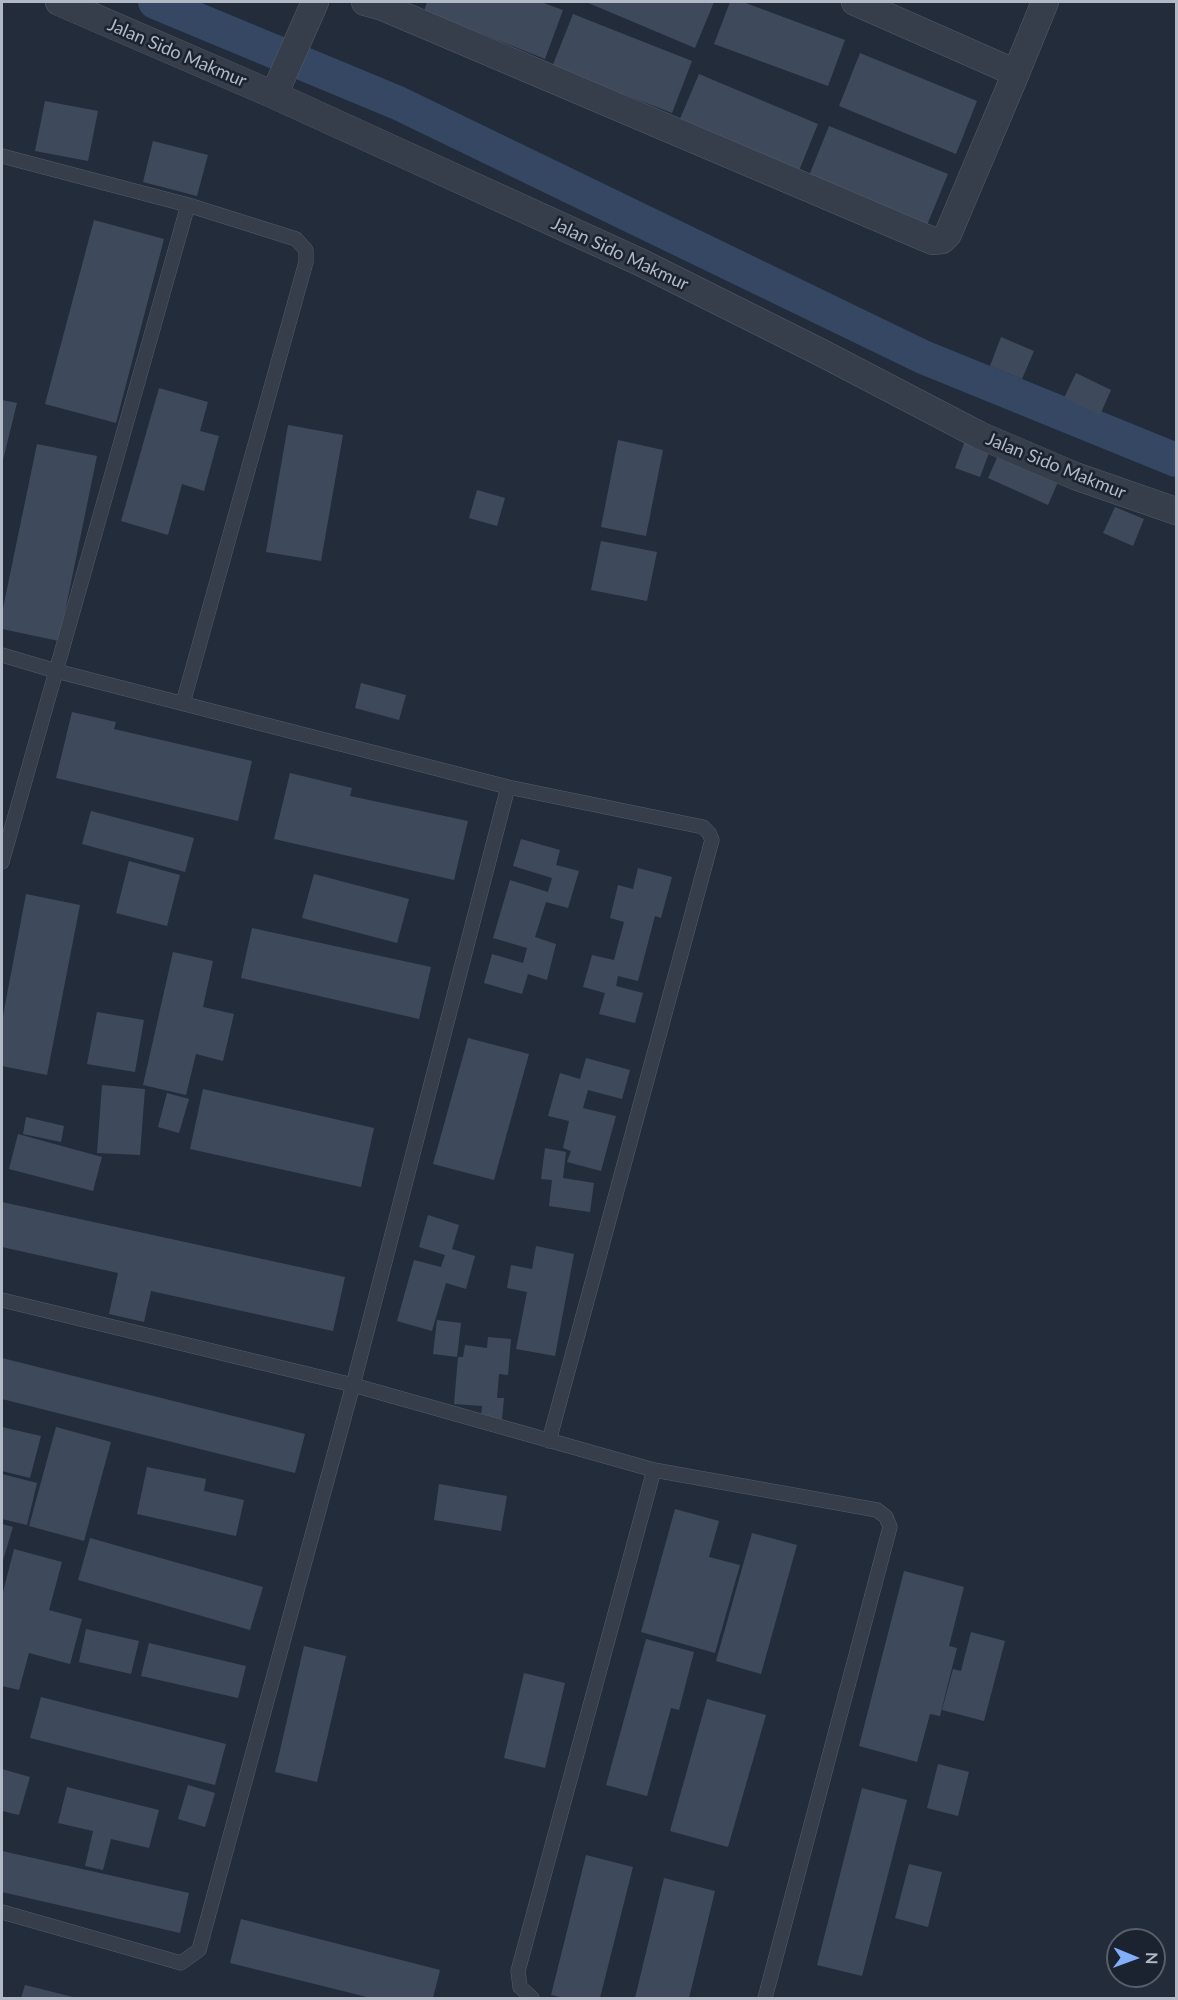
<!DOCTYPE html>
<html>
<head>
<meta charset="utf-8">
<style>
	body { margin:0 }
	#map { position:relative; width:1178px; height:2000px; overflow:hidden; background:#222c3b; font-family:Lato,sans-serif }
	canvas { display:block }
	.frame { position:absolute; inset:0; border:3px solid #b1b9c7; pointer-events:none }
	.north { position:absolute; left:1106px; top:1928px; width:60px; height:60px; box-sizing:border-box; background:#1b2330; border:2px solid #575f6c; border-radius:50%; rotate:91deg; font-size:16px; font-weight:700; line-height:24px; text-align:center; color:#b1b9c7 }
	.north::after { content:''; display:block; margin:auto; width:21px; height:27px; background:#83affa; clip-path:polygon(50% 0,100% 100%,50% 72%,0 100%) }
</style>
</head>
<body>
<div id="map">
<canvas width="1178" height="2000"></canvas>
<div class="frame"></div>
<div class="north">N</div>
</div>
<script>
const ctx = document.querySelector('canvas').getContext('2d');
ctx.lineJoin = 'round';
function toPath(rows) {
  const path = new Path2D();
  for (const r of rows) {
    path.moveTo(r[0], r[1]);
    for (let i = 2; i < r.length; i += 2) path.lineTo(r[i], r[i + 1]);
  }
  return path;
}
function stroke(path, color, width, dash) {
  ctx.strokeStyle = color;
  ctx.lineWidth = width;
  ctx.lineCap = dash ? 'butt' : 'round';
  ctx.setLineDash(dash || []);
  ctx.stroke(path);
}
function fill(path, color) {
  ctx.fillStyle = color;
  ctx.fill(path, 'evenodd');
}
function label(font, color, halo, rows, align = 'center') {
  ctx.font = font + ' Lato,sans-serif';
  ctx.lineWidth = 5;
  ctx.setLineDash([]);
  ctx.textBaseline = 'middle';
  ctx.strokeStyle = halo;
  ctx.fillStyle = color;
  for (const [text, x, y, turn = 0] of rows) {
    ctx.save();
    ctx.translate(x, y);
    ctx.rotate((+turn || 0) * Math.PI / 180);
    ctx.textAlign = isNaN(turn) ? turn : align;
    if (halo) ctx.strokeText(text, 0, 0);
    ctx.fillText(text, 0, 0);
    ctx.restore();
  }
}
stroke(toPath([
	[155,2,398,103,923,357,1176,460]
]), '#354763', 34);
fill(toPath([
	[427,2,541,2,563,10,545,59,424,11],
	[586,2,714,2,695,48],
	[730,2,743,2,845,40,828,86,714,44],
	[573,14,692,61,672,113,552,67],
	[860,53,977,101,956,154,839,106],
	[699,74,818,124,796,178,676,128],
	[45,101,98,111,88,161,35,151],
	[829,126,948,174,925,230,806,183],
	[153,141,208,155,197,196,143,182],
	[94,220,164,239,116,423,45,404],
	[1001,337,1034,351,1022,379,990,366],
	[1076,373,1111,390,1100,415,1064,398],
	[159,388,208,402,200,431,219,436,204,491,182,484,168,535,121,521],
	[2,400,17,403,2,464],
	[288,425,343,435,321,561,266,552],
	[967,435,992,445,980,477,955,468],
	[618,440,663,450,646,536,601,527],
	[37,444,97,456,59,641,2,629,2,613],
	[1001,449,1061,475,1048,505,988,478],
	[477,490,505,498,497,526,469,518],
	[1115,507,1144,519,1133,546,1103,533],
	[601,541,657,552,647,601,591,590],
	[361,683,406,695,399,720,355,708],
	[72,712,116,722,114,729,252,761,238,821,56,778],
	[290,773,352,788,350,796,468,821,454,880,274,839],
	[91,811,194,838,185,872,82,844],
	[521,839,560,850,556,865,579,871,568,908,546,902,535,937,556,944,547,980,528,974,522,994,484,983,492,954,523,963,527,948,493,938,510,880,548,892,552,878,513,866],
	[129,861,180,875,167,926,116,913],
	[638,868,672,877,661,918,655,916,638,981,618,976,616,986,643,993,635,1023,599,1014,605,993,583,987,592,955,614,960,624,922,610,918,618,885,633,889],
	[314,874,409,899,397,943,302,918],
	[26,894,80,905,47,1075,2,1066,2,1021],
	[252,928,431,967,419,1019,241,978],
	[173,952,213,961,203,1007,234,1014,223,1061,196,1054,186,1095,143,1085],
	[97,1012,144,1020,135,1072,87,1064],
	[468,1038,529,1054,494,1180,433,1164],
	[586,1058,630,1070,622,1099,588,1090,583,1108,616,1116,601,1171,567,1162,571,1151,563,1148,569,1121,548,1116,560,1073,580,1079],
	[102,1085,145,1089,140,1155,97,1153],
	[203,1089,374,1128,361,1187,190,1149],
	[167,1093,189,1099,179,1133,158,1127],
	[26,1117,64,1126,61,1142,23,1134],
	[18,1134,102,1157,93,1191,9,1169],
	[545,1148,566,1152,563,1178,594,1183,590,1212,549,1206,552,1180,541,1179],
	[2,1202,345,1277,333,1331,151,1291,144,1322,109,1314,118,1273,2,1247],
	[428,1215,459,1225,452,1249,475,1256,466,1289,446,1283,432,1331,397,1321,414,1260,441,1267,445,1255,419,1247],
	[536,1246,574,1254,555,1356,516,1349,527,1292,507,1288,511,1265,532,1269],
	[437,1320,461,1323,457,1357,433,1354],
	[488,1337,511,1339,508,1375,499,1374,497,1398,504,1398,502,1419,481,1417,482,1406,454,1404,458,1357,463,1357,465,1345,487,1348],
	[2,1358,305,1434,295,1473,2,1399],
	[2,1427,41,1436,30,1478,2,1471],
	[56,1427,111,1442,84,1541,29,1526],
	[147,1467,206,1479,204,1491,244,1500,236,1536,137,1514],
	[2,1474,37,1483,27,1525,2,1519],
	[439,1484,507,1496,501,1531,434,1520],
	[675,1509,719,1521,709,1557,740,1565,715,1653,641,1632],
	[2,1524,13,1527,2,1564],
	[752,1533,797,1545,761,1674,716,1661],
	[90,1538,263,1587,250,1630,78,1580],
	[14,1549,62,1562,49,1610,82,1619,70,1664,29,1653,19,1690,2,1686,2,1596],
	[904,1571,964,1587,949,1646,957,1648,940,1716,930,1714,917,1762,859,1746],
	[86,1629,139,1641,131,1674,79,1662],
	[971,1632,1005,1641,984,1721,942,1710,953,1669,961,1671],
	[646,1639,694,1652,679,1710,671,1708,647,1796,606,1785],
	[149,1643,246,1666,238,1698,141,1676],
	[304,1646,346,1656,317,1782,275,1772],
	[524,1673,565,1683,545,1768,504,1758],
	[41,1697,226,1744,215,1785,30,1738],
	[707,1699,766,1715,728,1847,670,1831],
	[938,1764,969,1772,958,1816,927,1808],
	[2,1769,30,1777,19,1815,2,1811],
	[188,1785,215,1793,205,1827,178,1819],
	[67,1787,159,1810,149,1848,111,1839,103,1870,85,1866,93,1831,58,1823],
	[862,1788,907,1800,862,1976,817,1965],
	[2,1851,189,1893,180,1933,2,1892],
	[586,1855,633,1867,600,1998,565,1998,551,1995],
	[909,1864,942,1872,928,1927,895,1918],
	[664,1878,715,1891,689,1998,635,1998],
	[241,1919,440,1970,433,1998,371,1998,230,1963],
	[25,1985,77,1998,21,1998]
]), '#3e4a5b');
const lane = toPath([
	[2,156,188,205,296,239,306,250,306,262,183,703],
	[2,655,56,671,508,787,703,827,709,833,712,840,549,1441],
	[2,862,188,205],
	[2,1300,353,1385,508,787],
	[2,1912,181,1963,199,1950,353,1385,654,1470,877,1510,886,1517,890,1527,765,1998],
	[532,1998,520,1987,518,1971,654,1470]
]);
const street = toPath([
	[59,2,274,95,642,263,820,352,979,435,1075,476,1176,511],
	[365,2,383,7,933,241,942,240,948,234,1016,73],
	[855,2,1016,73,1045,2],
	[274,95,315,2]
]);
stroke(lane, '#545c69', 15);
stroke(street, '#545c69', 28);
stroke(lane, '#363e4b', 14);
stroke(street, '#363e4b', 27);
label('18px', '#b1b9c7', '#1b2330', [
	["Jalan Sido Makmur",177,53,23],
	["Jalan Sido Makmur",620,254,25],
	["Jalan Sido Makmur",1056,466,22]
]);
</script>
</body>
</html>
